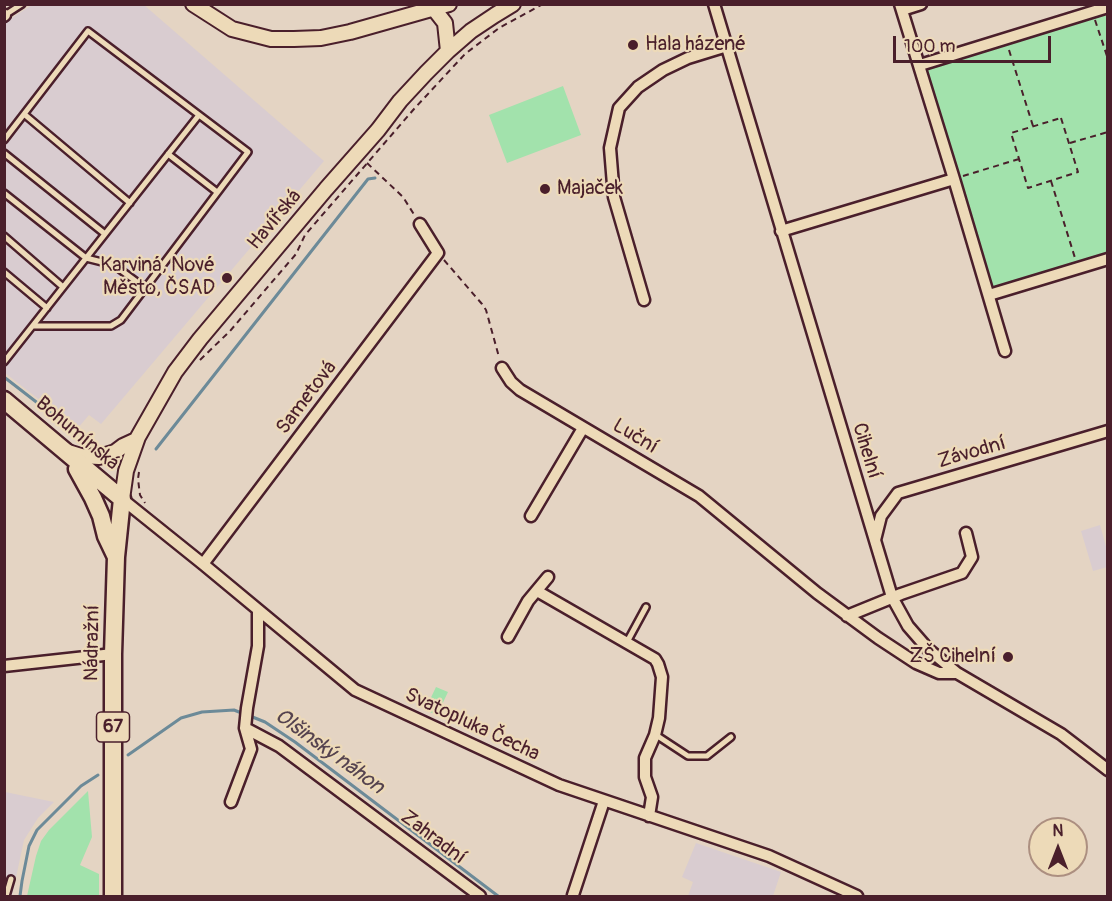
<!DOCTYPE html>
<html>
<head>
<meta charset="utf-8">
<style>
	body { margin:0 }
	#map { position:relative; width:1112px; height:901px; overflow:hidden; background:#e4d4c3; font-family:Pangolin,sans-serif }
	canvas { display:block }
	.frame { position:absolute; inset:0; border:6px solid #4a1f2b; pointer-events:none }
	.north { position:absolute; left:1028px; top:817px; width:60px; height:60px; box-sizing:border-box; background:#eddab8; border:2px solid #ac8f80; border-radius:50%; rotate:0deg; font-size:16px; font-weight:700; line-height:24px; text-align:center; color:#4a1f2b }
	.north::after { content:''; display:block; margin:auto; width:21px; height:27px; background:#4a1f2b; clip-path:polygon(50% 0,100% 100%,50% 72%,0 100%) }
	.scale { position:absolute; left:893px; top:36px; width:158px; height:27px; box-sizing:border-box; border:3px solid #4a1f2b; border-top:0; padding-left:8px; font-size:18px; line-height:21px; white-space:nowrap; color:#4a1f2b; -webkit-text-stroke:4px #eddab8; paint-order:stroke }
</style>
</head>
<body>
<div id="map">
<canvas width="1112" height="901"></canvas>
<div class="frame"></div>
<div class="north">N</div>
<div class="scale">100 m</div>
</div>
<script>
const ctx = document.querySelector('canvas').getContext('2d');
ctx.lineJoin = 'round';
function fill(path, color) {
  ctx.fillStyle = color;
  ctx.fill(path, 'evenodd');
}
function toPath(rows) {
  const path = new Path2D();
  for (const r of rows) {
    path.moveTo(r[0], r[1]);
    for (let i = 2; i < r.length; i += 2) path.lineTo(r[i], r[i + 1]);
  }
  return path;
}
function stroke(path, color, width, dash) {
  ctx.strokeStyle = color;
  ctx.lineWidth = width;
  ctx.lineCap = dash ? 'butt' : 'round';
  ctx.setLineDash(dash || []);
  ctx.stroke(path);
}
function label(font, color, halo, rows, align = 'center') {
  ctx.font = font + ' Pangolin,sans-serif';
  ctx.lineWidth = 4.5;
  ctx.setLineDash([]);
  ctx.textBaseline = 'middle';
  ctx.strokeStyle = halo;
  ctx.fillStyle = color;
  for (const [text, x, y, turn = 0] of rows) {
    ctx.save();
    ctx.translate(x, y);
    ctx.rotate((+turn || 0) * Math.PI / 180);
    ctx.textAlign = isNaN(turn) ? turn : align;
    if (halo) ctx.strokeText(text, 0, 0);
    ctx.fillText(text, 0, 0);
    ctx.restore();
  }
}
fill(toPath([
	[32,5,144,5,324,161,101,424,89,415,77,429,5,373,4,23],
	[1100,525,1107,550,1107,567,1093,571,1081,531],
	[5,792,54,802,38,818,24,840,12,896,5,896],
	[696,843,781,872,773,896,688,896,693,882,682,877]
]), '#d9ccd0');
fill(toPath([
	[1107,13,1107,254,993,288,926,68],
	[563,86,581,135,507,163,489,115],
	[436,687,448,692,437,715,425,710],
	[88,791,92,837,80,865,99,874,99,896,27,896,36,856,41,841,49,830]
]), '#a2e2ac');
stroke(toPath([
	[4,377,57,418,69,431],
	[156,449,368,179,375,178],
	[250,716,265,722,295,742,498,896],
	[128,755,181,718,202,712,234,710,244,714],
	[20,896,22,881,29,846,37,830,81,786,98,775]
]), '#6c8a98', 3);
const service = toPath([
	[5,15,22,4],
	[24,114,130,203],
	[4,140,88,31,248,152,121,320,111,326,33,326],
	[4,153,105,234],
	[168,154,217,192],
	[4,193,86,258,114,265,145,288],
	[4,236,63,287],
	[4,272,47,308],
	[4,362,199,115],
	[627,642,646,607],
	[656,735,688,756,707,756,731,737],
	[6,896,11,879]
]);
const minor = toPath([
	[714,4,892,597,908,626,928,649,957,673,1061,734,1108,770],
	[900,4,954,179,1005,351],
	[902,10,921,4],
	[4,16,5,15],
	[920,65,1108,7],
	[781,231,954,179],
	[989,295,1108,259],
	[644,300,614,197,610,148,619,108,638,87,663,70,688,58,727,46],
	[502,368,511,382,520,390,699,496,817,593,878,638,916,663,939,673,957,673],
	[122,499,203,564,355,690,559,785,769,856,857,896],
	[531,516,583,428],
	[875,540,881,516,898,493,1108,431],
	[203,564,438,253,420,224],
	[537,591,655,659,658,664,662,677,659,718,655,735,645,758,645,777,652,797,649,816],
	[847,616,901,594,962,573,972,557,966,533],
	[508,637,528,601,548,577],
	[4,666,113,654],
	[245,728,279,746,480,896],
	[231,802,251,749,245,728,247,708,258,646,258,610],
	[573,895,604,801]
]);
const tertiary = toPath([
	[193,4,232,29,271,39,294,39,321,38,350,32,449,4],
	[434,9,445,23,448,51],
	[68,452,81,456,99,457,115,452,123,446,136,440],
	[122,499,126,471,138,437,175,372,200,339,326,189,378,130,400,101,426,73,448,51,471,31,495,15,513,4]
]);
const primary = toPath([
	[4,400,122,499,116,557,113,654,113,896],
	[77,469,93,498,101,516,106,536,116,557]
]);
stroke(service, '#4a1f2b', 10);
stroke(minor, '#4a1f2b', 15);
stroke(tertiary, '#4a1f2b', 18);
stroke(primary, '#4a1f2b', 21);
stroke(toPath([
	[1095,20,1108,59],
	[1009,50,1033,126],
	[1061,118,1078,172,1028,188,1011,133,1061,118],
	[1070,143,1108,132],
	[367,163,403,197,415,216],
	[963,176,1019,159],
	[1051,181,1075,258],
	[444,260,482,304,486,310,499,357],
	[200,360,230,331,296,254,305,235,414,109,465,54,499,28,543,4],
	[139,472,138,479,140,495,145,503]
]), '#4a1f2b', 2, [6, 4.5]);
stroke(service, '#eddab8', 5);
stroke(minor, '#eddab8', 10);
stroke(tertiary, '#eddab8', 14);
stroke(primary, '#eddab8', 16);
for (const [x, y, r, color] of [
	[633,45,6,"#4a1f2b"],
	[545,189,6,"#4a1f2b"],
	[227,278,6,"#4a1f2b"],
	[1008,657,6,"#4a1f2b"]
]) {
  const dot = new Path2D();
  dot.arc(x, y, r, 0, 2 * Math.PI);
  ctx.fillStyle = color;
  ctx.fill(dot);
  stroke(dot, '#eddab8', 2);
}
for (const [x, y, w] of [
	[113,727,33]
]) {
  const box = new Path2D();
  box.roundRect(x - w / 2, y - 15, w, 30, 4.5);
  ctx.fillStyle = '#eddab8';
  ctx.fill(box);
  stroke(box, '#4a1f2b', 1.5);
}
label('bold 18px', '#4a1f2b', null, [
	["67",113,727]
]);
label('20px', '#4a1f2b', '#eddab8', [
	["Hala házené",645,45],
	["Majaček",557,189],
	["Karviná, Nové",215,266,"right"],
	["Město, ČSAD",215,289,"right"],
	["ZŠ Cihelní",996,657,"right"]
], 'left');
label('20px', '#4a1f2b', '#eddab8', [
	["Havířská",275,220,-50],
	["Sametová",307,398,-53],
	["Bohumínská",77,434,40],
	["Luční",635,437,31],
	["Cihelní",866,451,73],
	["Závodní",972,453,-16],
	["Nádražní",93,643,-89],
	["Svatopluka Čecha",472,725,25],
	["Zahradní",433,838,37]
]);
label('italic 21px', '#55434f', '#eddab8', [
	["Olšinský náhon",329,752,36]
]);
</script>
</body>
</html>
